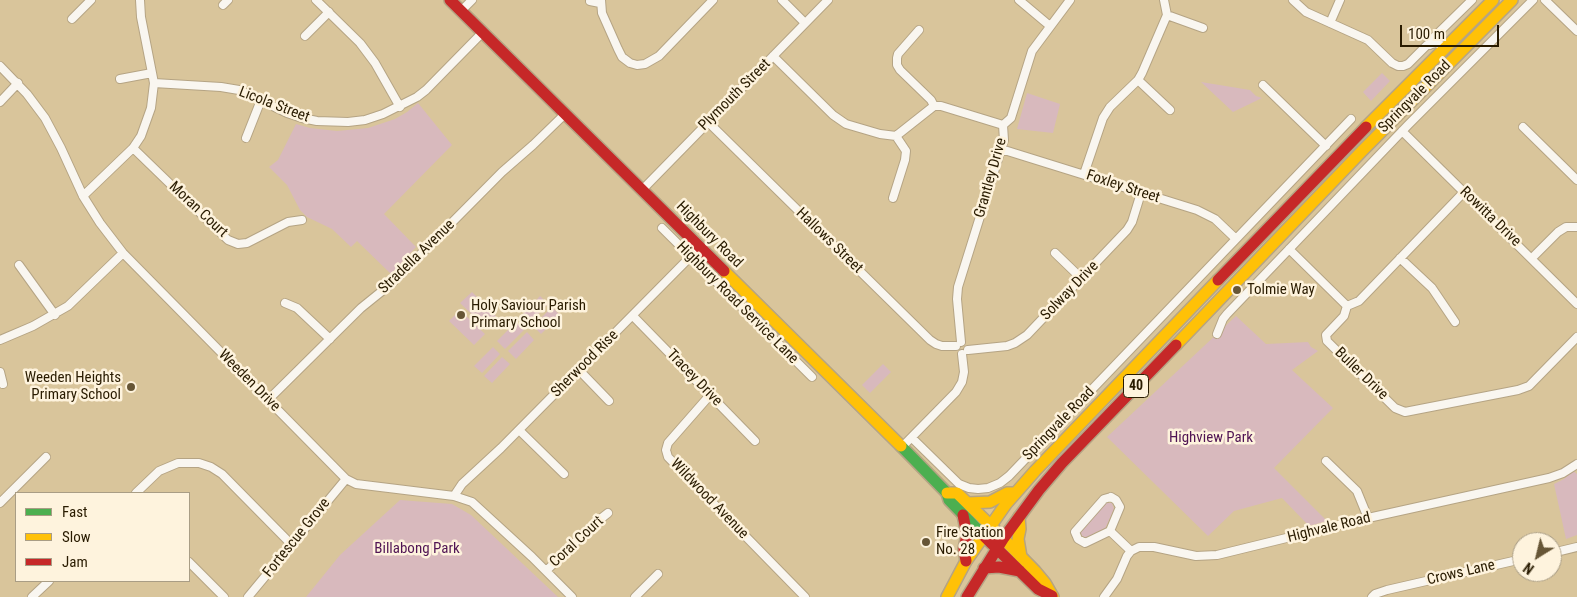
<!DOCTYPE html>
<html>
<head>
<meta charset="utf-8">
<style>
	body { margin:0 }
	#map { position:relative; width:1577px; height:597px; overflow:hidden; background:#d9c59b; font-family:"Roboto Condensed",sans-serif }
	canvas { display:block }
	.legend { position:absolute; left:15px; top:492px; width:175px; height:90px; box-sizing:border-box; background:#fef3dd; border:1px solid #a99d85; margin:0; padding:6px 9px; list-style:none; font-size:15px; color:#291b00 }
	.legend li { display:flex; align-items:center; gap:10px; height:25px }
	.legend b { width:25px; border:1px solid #a99d85 }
	.north { position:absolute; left:1512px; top:532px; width:50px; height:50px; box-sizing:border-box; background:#fef3dd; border:1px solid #a99d85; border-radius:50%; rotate:216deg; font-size:14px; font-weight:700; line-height:20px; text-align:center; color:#291b00 }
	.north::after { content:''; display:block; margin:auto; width:18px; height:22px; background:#675636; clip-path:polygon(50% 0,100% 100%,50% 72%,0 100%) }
	.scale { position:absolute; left:1400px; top:25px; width:99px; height:22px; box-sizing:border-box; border:2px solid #291b00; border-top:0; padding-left:6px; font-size:15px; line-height:18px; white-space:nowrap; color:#291b00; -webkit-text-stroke:4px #fef3dd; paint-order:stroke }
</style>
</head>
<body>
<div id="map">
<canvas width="1577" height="597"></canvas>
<ul class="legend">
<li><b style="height:6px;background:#4caf50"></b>Fast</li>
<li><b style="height:6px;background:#ffc107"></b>Slow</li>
<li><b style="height:6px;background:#c62828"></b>Jam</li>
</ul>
<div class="north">N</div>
<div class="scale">100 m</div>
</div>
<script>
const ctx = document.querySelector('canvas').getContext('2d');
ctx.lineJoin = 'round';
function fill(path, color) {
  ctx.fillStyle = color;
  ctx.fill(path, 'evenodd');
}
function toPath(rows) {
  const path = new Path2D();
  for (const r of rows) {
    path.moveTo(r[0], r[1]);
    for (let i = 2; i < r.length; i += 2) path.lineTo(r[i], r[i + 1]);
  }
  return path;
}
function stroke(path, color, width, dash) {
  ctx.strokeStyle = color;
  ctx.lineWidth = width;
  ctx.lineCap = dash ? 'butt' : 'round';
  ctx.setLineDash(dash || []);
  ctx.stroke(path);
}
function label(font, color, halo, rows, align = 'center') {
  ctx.font = font + ' "Roboto Condensed",sans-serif';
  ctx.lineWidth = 5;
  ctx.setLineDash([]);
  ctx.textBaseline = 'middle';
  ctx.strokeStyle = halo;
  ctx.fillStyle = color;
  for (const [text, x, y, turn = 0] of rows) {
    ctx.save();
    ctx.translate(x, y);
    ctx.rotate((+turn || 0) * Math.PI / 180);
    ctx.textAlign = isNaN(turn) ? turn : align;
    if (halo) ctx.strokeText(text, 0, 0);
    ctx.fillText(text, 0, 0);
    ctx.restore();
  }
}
fill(toPath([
	[1382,73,1390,81,1371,101,1363,92],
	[1201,82,1250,90,1256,96,1262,98,1233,112],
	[1027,93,1060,104,1053,133,1017,129],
	[418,103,452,145,384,214,416,247,391,274,357,241,351,247,332,229,307,217,300,210,287,185,269,167,278,160,296,124,310,128,337,131,368,128,395,119,407,112],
	[472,292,496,316,485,327,460,303],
	[540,296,548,304,530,323,522,315],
	[552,307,560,315,541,334,533,326],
	[460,310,485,334,474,345,449,321],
	[1236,316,1266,344,1308,342,1311,347,1318,351,1292,370,1333,408,1274,468,1327,521,1309,526,1282,498,1234,511,1208,536,1107,437],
	[516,322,524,330,505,349,497,341],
	[527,332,534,340,516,359,508,351],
	[493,347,500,354,482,373,474,366],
	[502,357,510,364,492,383,484,376],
	[883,364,891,372,870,393,862,385],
	[1573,471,1577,474,1577,535,1566,539,1554,484,1564,479],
	[400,500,452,504,471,515,558,597,306,597,340,555],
	[1106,503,1112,503,1114,509,1105,529,1096,532,1088,538,1082,536,1080,530]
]), '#d8b9bd');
const street = toPath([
	[316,0,360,43,375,63,400,107],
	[601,0,602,13,618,49,622,57,630,63,637,65,645,64,659,56,713,0],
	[782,0,805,23],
	[1019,0,1050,26],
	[1293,0,1306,12,1368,40,1392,63,1398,66,1403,66,1408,64,1427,45,1436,43,1446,47],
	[1545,0,1577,31],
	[590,1,600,3],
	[223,5,228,0],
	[461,11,472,0],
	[1167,15,1203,28],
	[72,19,91,0],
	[1330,23,1340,0],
	[919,30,898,54,897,58,897,65,900,70,931,100,934,106],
	[305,36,329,12],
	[1430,45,1432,39,1472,0],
	[773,56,833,115,846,124,880,134,896,136,934,106,941,106,1003,125],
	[0,66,27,94,45,118,61,148,83,196,100,223,123,253,346,479,356,484,454,496,472,502,532,557,572,597],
	[120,79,152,73],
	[1138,80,1170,110],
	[154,83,221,87,239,90,287,113,302,118,317,121,348,122,365,120,383,114,417,97,426,90,482,33],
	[1263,85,1326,146],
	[0,102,18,83],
	[708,122,930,340,936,344,942,346,956,346],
	[1523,127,1577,180],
	[1402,131,1577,304],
	[246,138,261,100],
	[133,148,228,240,238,244,247,243,288,222,302,220],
	[1001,149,1197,210,1215,219,1236,239],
	[1084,174,1103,118,1110,107,1138,80,1142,73,1167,15,1164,0],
	[642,190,828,0],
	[83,196,133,148,141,136,151,108,154,83,141,17,140,0],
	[893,198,905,160,906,151,896,136],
	[662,228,812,377],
	[1289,249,1347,306],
	[1055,253,1082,279],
	[1400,258,1432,288,1455,322],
	[1532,258,1558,232,1566,227,1577,227],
	[19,265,55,315],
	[285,303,297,308,330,339],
	[1347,306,1344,316,1326,335,1327,341,1395,408,1405,412,1518,390,1529,386,1577,337],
	[1347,306,1359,301,1464,192],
	[633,316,755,441],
	[1217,334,1223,319,1227,314,1408,125,1533,0],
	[0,340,33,326,68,306,123,253],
	[961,342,957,299,958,287,1004,140,1003,125,1011,118,1032,51,1070,0],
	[968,350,1007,346,1015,343,1027,335,1127,230,1132,222,1141,193],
	[579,370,609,401],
	[0,372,3,384],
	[710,395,668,443,666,450,668,457,805,597],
	[268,400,361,308,392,283,502,172,533,145,565,114],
	[519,430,564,474],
	[912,438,959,484,969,488,978,489,988,488,1000,483,1009,476,1351,119],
	[902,447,956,392,962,382,964,372,962,354],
	[1326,461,1357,491,1368,518],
	[136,493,159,471,178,463,199,463,211,467,222,474,292,545],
	[454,496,462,484,501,448,700,247],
	[1111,497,1116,500,1120,507,1110,531,1085,543,1078,539,1075,532,1104,499,1111,497],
	[0,503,46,457],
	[1110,531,1131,551],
	[1552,553,1577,547],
	[189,562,224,597],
	[546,571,594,524,608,513],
	[32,597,49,581],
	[248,597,346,479],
	[635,597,658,574],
	[1104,597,1117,579,1127,556,1131,551,1139,547,1154,547,1196,556,1217,555,1368,518,1549,478,1563,473,1577,464],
	[1372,597,1375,594,1387,590,1522,559]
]);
const fast = toPath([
	[901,446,947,493,949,500,983,535]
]);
const slow = toPath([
	[1366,127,1493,0],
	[724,271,901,446],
	[1176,345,1362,151,1512,0],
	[947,493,957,493,990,525],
	[968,503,990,502,1007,493,1015,493],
	[1019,517,1020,529,1018,539,1021,557],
	[990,525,1035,571,1045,583,1053,597],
	[947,597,966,561,1006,504,1035,471,1218,280]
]);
const jam = toPath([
	[450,0,724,271],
	[1218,280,1366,127],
	[963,515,967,535,964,549,966,561],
	[983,535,1038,589,1052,596],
	[984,568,999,567,1020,571],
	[967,597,1003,539,1039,490,1062,463,1176,345]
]);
stroke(street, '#b5a484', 10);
stroke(fast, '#b5a484', 14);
stroke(slow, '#b5a484', 14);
stroke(jam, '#b5a484', 14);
stroke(street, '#f9f6f0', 8);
stroke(fast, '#4caf50', 11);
stroke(slow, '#ffc107', 11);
stroke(jam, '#c62828', 11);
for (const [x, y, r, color] of [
	[1237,290,5,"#675636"],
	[461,315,5,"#675636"],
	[131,387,5,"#675636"],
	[926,542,5,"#675636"]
]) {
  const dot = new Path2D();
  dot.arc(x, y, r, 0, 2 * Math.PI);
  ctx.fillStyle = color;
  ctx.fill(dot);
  stroke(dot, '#fef3dd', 2);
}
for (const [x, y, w] of [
	[1136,386,25]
]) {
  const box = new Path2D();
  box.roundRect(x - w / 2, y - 11.5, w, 23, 4);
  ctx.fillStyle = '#fef3dd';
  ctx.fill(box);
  stroke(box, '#291b00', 1);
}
label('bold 14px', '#291b00', null, [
	["40",1136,386]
]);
label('15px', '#291b00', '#fef3dd', [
	["Plymouth Street",735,95,-45],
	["Springvale Road",1415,97,-45],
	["Licola Street",274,105,21],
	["Grantley Drive",991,178,-74],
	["Foxley Street",1123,187,18],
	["Moran Court",198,210,43],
	["Rowitta Drive",1490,217,44],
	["Highbury Road",709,235,45],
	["Hallows Street",829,241,44],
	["Stradella Avenue",417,257,-44],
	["Solway Drive",1070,291,-46],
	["Highbury Road Service Lane",737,303,45],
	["Sherwood Rise",585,364,-45],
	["Buller Drive",1361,374,44],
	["Tracey Drive",694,378,46],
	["Weeden Drive",249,381,45],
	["Springvale Road",1059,424,-46],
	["Wildwood Avenue",709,499,46],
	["Highvale Road",1329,528,-14],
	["Fortescue Grove",297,538,-51],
	["Coral Court",577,542,-43],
	["Crows Lane",1461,573,-13]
]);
label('15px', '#291b00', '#fef3dd', [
	["Tolmie Way",1247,290],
	["Holy Saviour Parish",471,306],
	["Primary School",471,323],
	["Weeden Heights",121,378,"right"],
	["Primary School",121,395,"right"],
	["Fire Station",936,533],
	["No. 28",936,550]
], 'left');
label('15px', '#501454', '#fef3dd', [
	["Highview Park",1211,438],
	["Billabong Park",417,549]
]);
</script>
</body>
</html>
